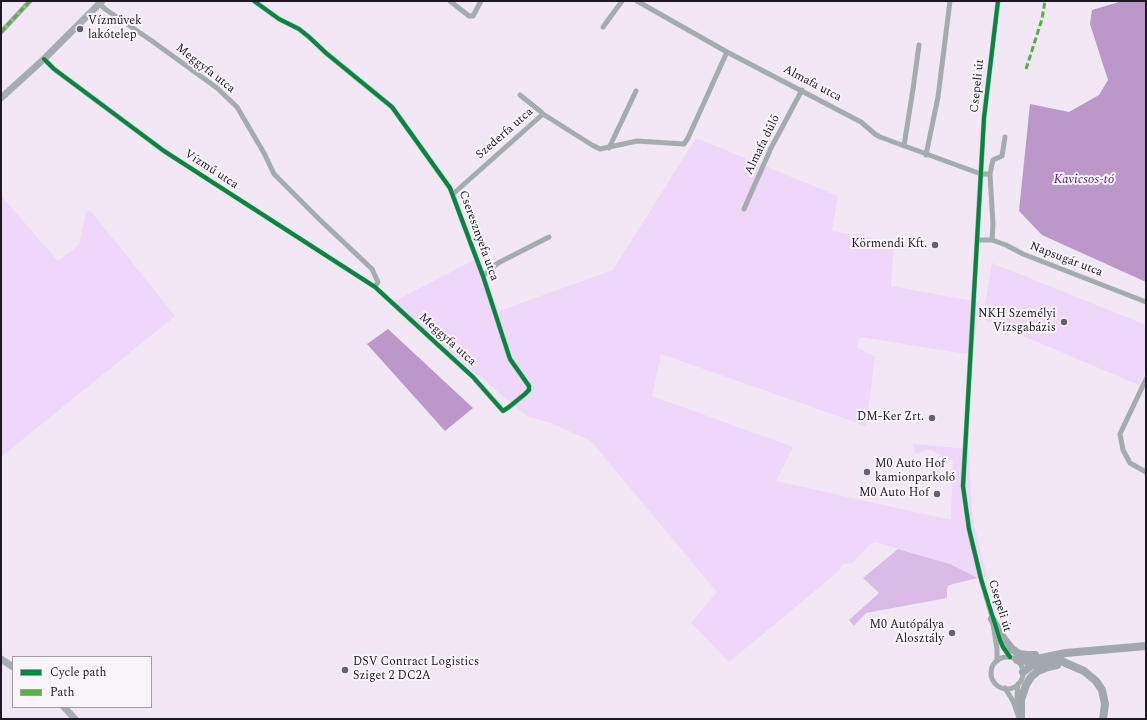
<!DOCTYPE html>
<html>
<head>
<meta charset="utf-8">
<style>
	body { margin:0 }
	#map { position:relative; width:1147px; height:720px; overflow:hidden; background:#f1e7f5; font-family:Spectral,serif }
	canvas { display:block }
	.frame { position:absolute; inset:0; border:2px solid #1f1722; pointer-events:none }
	.legend { position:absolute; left:12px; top:656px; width:140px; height:52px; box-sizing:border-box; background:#f8f4fa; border:1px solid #a19ca4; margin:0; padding:5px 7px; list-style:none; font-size:12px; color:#1f1722 }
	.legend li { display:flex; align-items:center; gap:8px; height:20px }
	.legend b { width:20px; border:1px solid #a19ca4 }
</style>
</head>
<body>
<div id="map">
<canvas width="1147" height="720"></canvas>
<div class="frame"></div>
<ul class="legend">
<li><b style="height:5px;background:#00873e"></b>Cycle path</li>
<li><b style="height:5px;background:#55b145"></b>Path</li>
</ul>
</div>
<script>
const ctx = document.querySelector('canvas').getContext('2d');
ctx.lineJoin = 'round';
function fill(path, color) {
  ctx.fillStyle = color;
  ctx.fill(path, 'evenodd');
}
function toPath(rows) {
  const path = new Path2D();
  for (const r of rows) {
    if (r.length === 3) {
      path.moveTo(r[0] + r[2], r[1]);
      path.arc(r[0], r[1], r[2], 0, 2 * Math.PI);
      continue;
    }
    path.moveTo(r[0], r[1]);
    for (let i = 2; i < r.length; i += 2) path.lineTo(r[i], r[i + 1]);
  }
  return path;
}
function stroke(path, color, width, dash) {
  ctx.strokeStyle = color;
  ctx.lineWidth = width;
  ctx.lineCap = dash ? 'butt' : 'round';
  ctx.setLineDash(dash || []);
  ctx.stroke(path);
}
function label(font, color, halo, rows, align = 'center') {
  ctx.font = font + ' Spectral,serif';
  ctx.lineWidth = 4;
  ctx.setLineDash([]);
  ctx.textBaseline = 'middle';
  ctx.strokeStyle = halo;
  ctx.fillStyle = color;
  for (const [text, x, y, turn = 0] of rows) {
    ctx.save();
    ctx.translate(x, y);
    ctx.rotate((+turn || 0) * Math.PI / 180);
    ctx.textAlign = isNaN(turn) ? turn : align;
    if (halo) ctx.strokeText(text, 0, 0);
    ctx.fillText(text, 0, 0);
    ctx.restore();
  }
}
fill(toPath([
	[696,138,838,196,832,231,894,242,891,286,979,302,973,355,860,337,857,347,875,357,866,426,661,354,652,396,793,447,776,481,951,520,953,460,947,459,931,450,926,450,915,454,913,444,969,449,971,500,975,528,987,576,978,578,950,564,876,542,869,545,854,562,844,564,833,576,729,662,691,623,717,592,591,441,551,423,527,416,391,303,478,258,499,311,613,270],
	[1,196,58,261,79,245,86,212,90,210,175,316,1,457],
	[992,263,1146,325,1146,369,1139,385,983,319]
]), '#efd7fa');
fill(toPath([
	[898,549,950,564,978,578,949,585,947,588,947,598,866,613,854,626,849,620,879,593,863,578]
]), '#dabbe8');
fill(toPath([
	[1118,1,1146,1,1146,282,1042,235,1019,211,1030,104,1069,112,1099,95,1108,80,1090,24,1092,10,1119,2],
	[388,329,473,408,445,431,367,344]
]), '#bb97ca');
stroke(toPath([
	[450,1,469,16,473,16,481,1],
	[637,1,727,52,861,122,875,134,880,137,981,174,990,174,993,224,992,240],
	[100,4,105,9,152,41,217,88,237,107,264,153,274,174,319,219,372,269,378,282,375,287],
	[603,27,622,1],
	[1,32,30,1],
	[44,59,54,69,164,151,375,287,473,377,503,411,509,407,525,394,529,390,529,386,510,359,483,276,450,188,392,107,326,53,309,37,299,29,279,19,254,1],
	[520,95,540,111,543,114],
	[904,146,913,89,919,45],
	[609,148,636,91],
	[926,155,938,97,950,1],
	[990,174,993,160,1002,156,1005,137],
	[453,194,543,114,592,145,600,149,637,141,684,144,688,138,727,52],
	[744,209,771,148,802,90],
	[977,240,992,240,1006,245,1023,254,1146,302],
	[483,276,498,263,549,237],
	[1146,379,1120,434,1123,450,1130,463,1146,472],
	[993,620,981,579,969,529,963,486,984,118,998,1],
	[993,624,997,649,997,661],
	[997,633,1003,647,1010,657],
	[1007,673,16],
	[1005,688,1013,701,1019,718],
	[1018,704,1017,696,1018,684]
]), '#a4acae', 5);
stroke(toPath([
	[1,98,44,59,102,1],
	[1,659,13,667],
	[64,707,75,719]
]), '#a7aeb3', 7);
stroke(toPath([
	[992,619,1004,639,1012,649,1019,654,1027,655,1035,655],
	[1017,660,1027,661,1066,653,1146,646],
	[1023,672,1031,666,1036,664,1052,661,1061,661,1084,671,1096,681,1102,690,1105,704,1103,719],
	[1021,719,1021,700,1026,685,1031,677,1038,671,1048,667,1057,665]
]), '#a3a8ae', 8);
stroke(toPath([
	[1,32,30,1],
	[1026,69,1042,19,1045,1]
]), '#55b145', 3, [6, 3]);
stroke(toPath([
	[998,1,984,118,963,486,969,529,981,579,1000,640,1003,647,1010,657],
	[44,59,54,69,164,151,375,287,473,377,503,411,509,407,525,394,529,390,529,386,510,359,483,276,450,188,392,107,326,53,309,37,299,29,279,19,254,1]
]), '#00873e', 4);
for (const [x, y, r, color] of [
	[80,29,4,"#68606c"],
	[935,245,4,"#68606c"],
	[1064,322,4,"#68606c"],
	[932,418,4,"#68606c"],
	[867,472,4,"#68606c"],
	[937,494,4,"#68606c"],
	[952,633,4,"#68606c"],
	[345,670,4,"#68606c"]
]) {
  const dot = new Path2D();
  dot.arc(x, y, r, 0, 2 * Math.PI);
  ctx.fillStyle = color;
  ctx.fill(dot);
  stroke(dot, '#f8f4fa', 1.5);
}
label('12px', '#1f1722', '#f8f4fa', [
	["Vízművek",88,22,"left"],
	["lakótelep",88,36,"left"],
	["Körmendi Kft.",927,245],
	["NKH Személyi",1056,315],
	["Vizsgabázis",1056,329],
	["DM-Ker Zrt.",924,418],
	["M0 Auto Hof",875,465,"left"],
	["kamionparkoló",875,479,"left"],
	["M0 Auto Hof",929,494],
	["M0 Autópálya",944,626],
	["Alosztály",944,640],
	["DSV Contract Logistics",353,663,"left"],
	["Sziget 2 DC2A",353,677,"left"]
], 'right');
label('12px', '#1f1722', '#f8f4fa', [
	["Meggyfa utca",205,69,38],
	["Almafa utca",812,84,28],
	["Csepeli út",978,86,-84],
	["Szederfa utca",505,134,-41],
	["Almafa dűlő",763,145,-64],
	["Vízmű utca",211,170,33],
	["Cseresznyefa utca",478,236,70],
	["Napsugár utca",1066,260,21],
	["Meggyfa utca",447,340,42],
	["Csepeli út",999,606,73]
]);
label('italic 13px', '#571a6d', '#f8f4fa', [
	["Kavicsos-tó",1084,180]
]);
</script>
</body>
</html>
